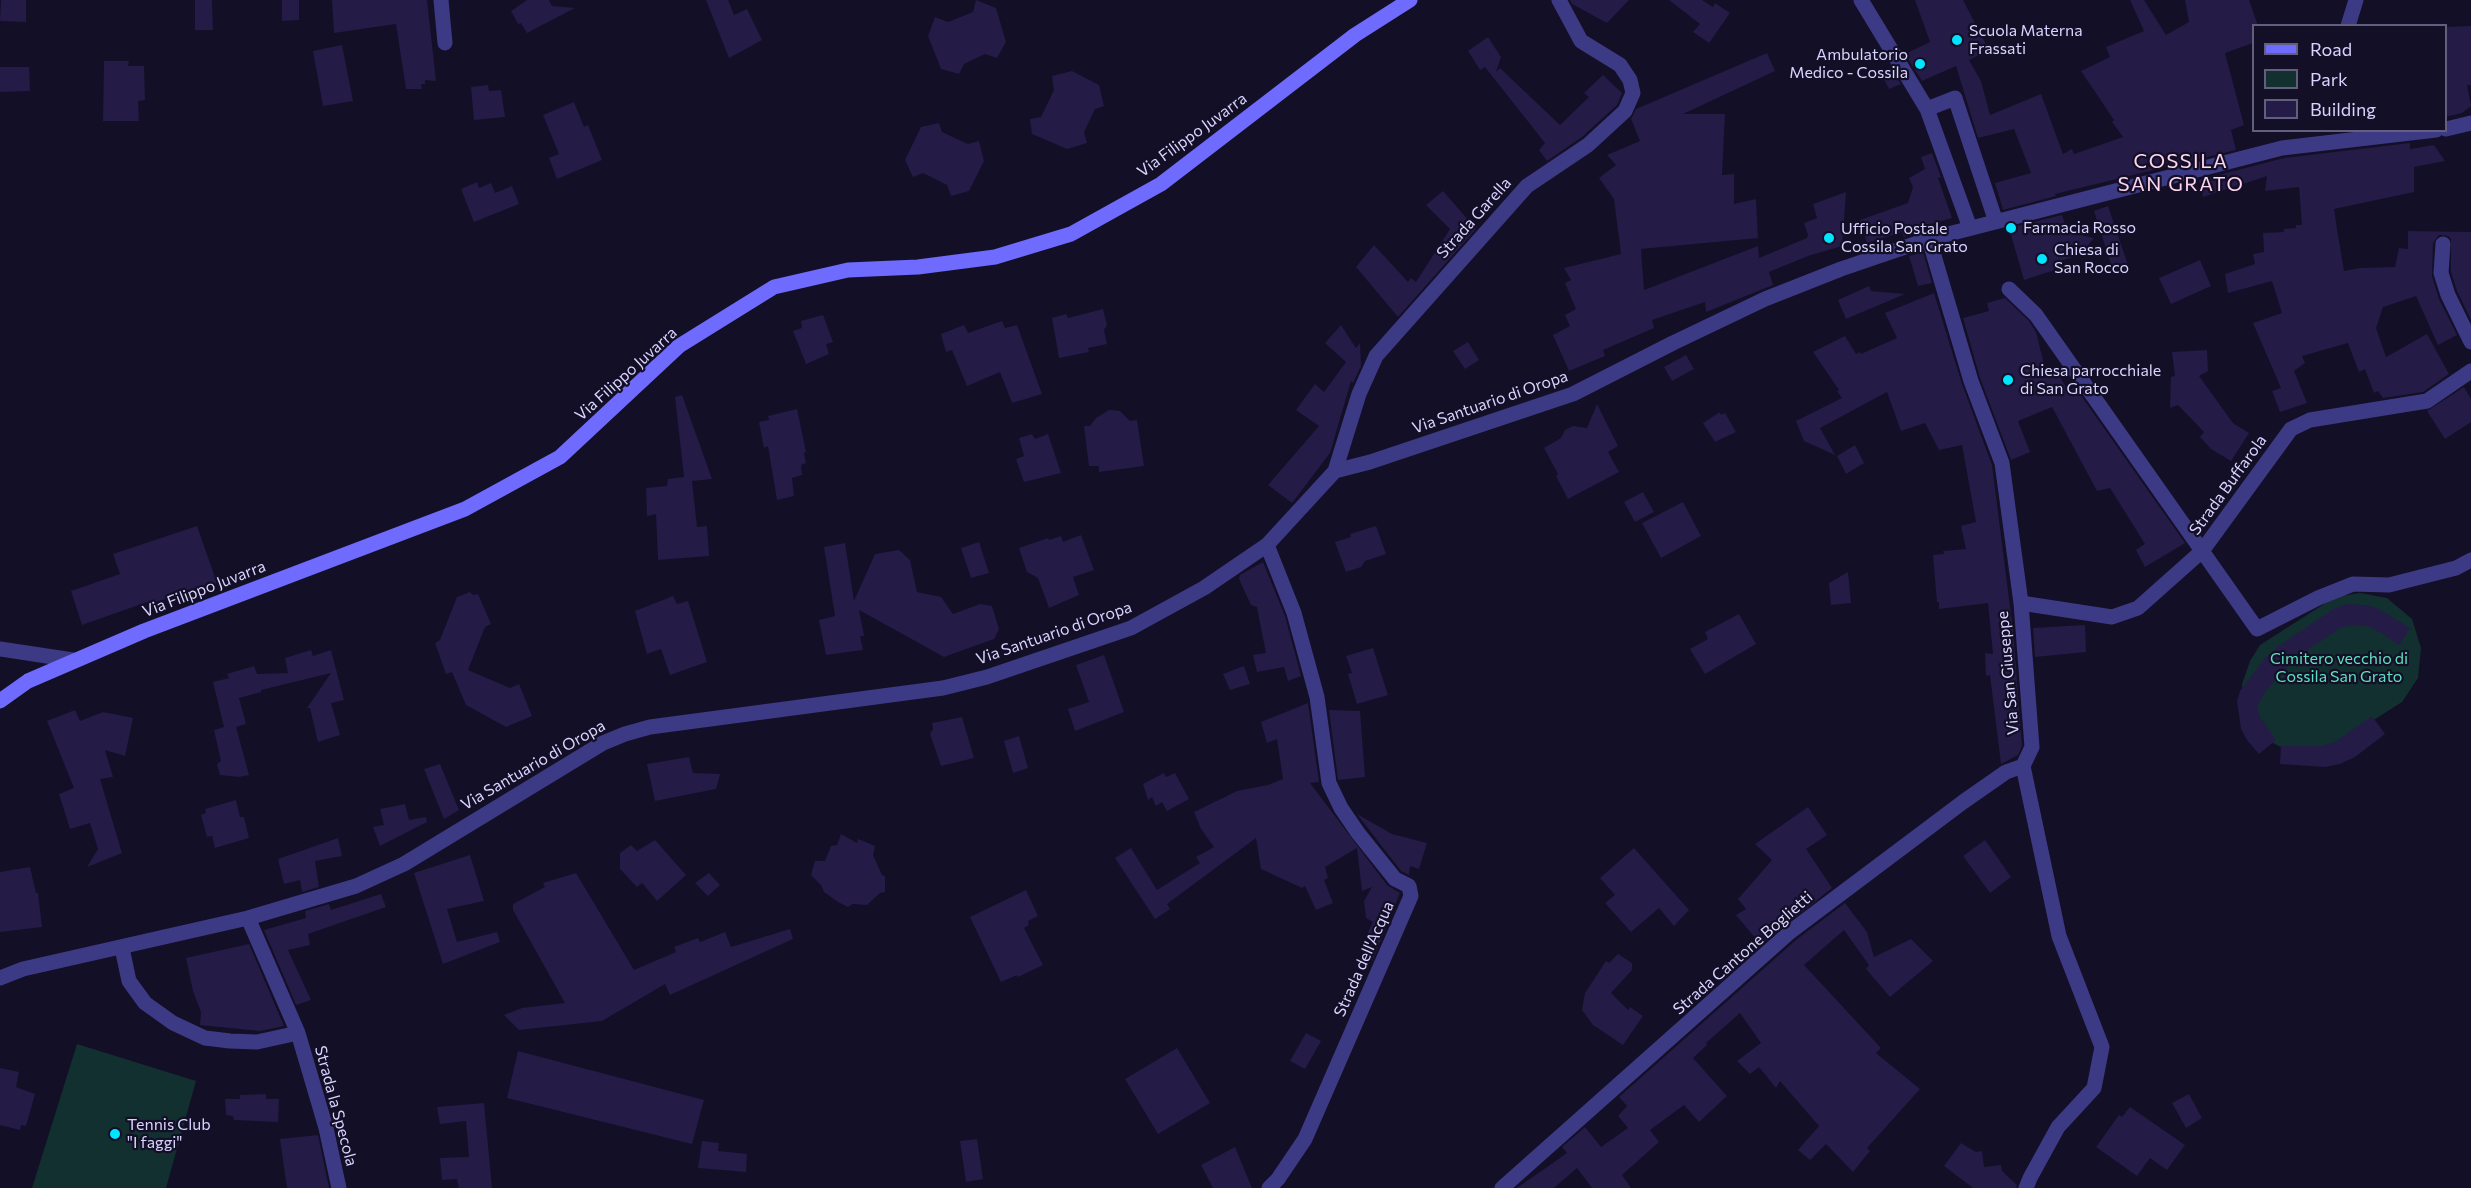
<!DOCTYPE html>
<html>
<head>
<meta charset="utf-8">
<style>
	body { margin:0 }
	#map { position:relative; width:2471px; height:1188px; overflow:hidden; background:#130f26; font-family:Commissioner,sans-serif }
	canvas { display:block }
	.legend { position:absolute; left:2252px; top:24px; width:195px; height:108px; box-sizing:border-box; background:#130f26; border:2px solid #625e7d; margin:0; padding:8px 10px; list-style:none; font-size:18px; color:#d9d4ff }
	.legend li { display:flex; align-items:center; gap:12px; height:30px }
	.legend b { width:30px; border:2px solid #625e7d }
</style>
</head>
<body>
<div id="map">
<canvas width="2471" height="1188"></canvas>
<ul class="legend">
<li><b style="height:8px;background:#6f6bff"></b>Road</li>
<li><b style="height:16px;background:#12302f"></b>Park</li>
<li><b style="height:16px;background:#241b47"></b>Building</li>
</ul>
</div>
<script>
const ctx = document.querySelector('canvas').getContext('2d');
ctx.lineJoin = 'round';
function fill(path, color) {
  ctx.fillStyle = color;
  ctx.fill(path, 'evenodd');
}
function toPath(rows) {
  const path = new Path2D();
  for (const r of rows) {
    path.moveTo(r[0], r[1]);
    for (let i = 2; i < r.length; i += 2) path.lineTo(r[i], r[i + 1]);
  }
  return path;
}
function stroke(path, color, width, dash) {
  ctx.strokeStyle = color;
  ctx.lineWidth = width;
  ctx.lineCap = dash ? 'butt' : 'round';
  ctx.setLineDash(dash || []);
  ctx.stroke(path);
}
function label(font, color, halo, rows, align = 'center') {
  ctx.font = font + ' Commissioner,sans-serif';
  ctx.lineWidth = 4.5;
  ctx.setLineDash([]);
  ctx.textBaseline = 'middle';
  ctx.strokeStyle = halo;
  ctx.fillStyle = color;
  for (const [text, x, y, turn = 0] of rows) {
    ctx.save();
    ctx.translate(x, y);
    ctx.rotate((+turn || 0) * Math.PI / 180);
    ctx.textAlign = isNaN(turn) ? turn : align;
    if (halo) ctx.strokeText(text, 0, 0);
    ctx.fillText(text, 0, 0);
    ctx.restore();
  }
}
fill(toPath([
	[2360,593,2387,598,2412,619,2421,648,2418,678,2402,702,2336,744,2314,754,2286,750,2264,738,2243,705,2242,684,2250,661,2260,645,2335,597],
	[77,1044,196,1081,166,1188,32,1188]
]), '#12302f');
fill(toPath([
	[1,0,26,0,26,22,0,21],
	[195,0,212,0,213,30,195,30],
	[282,0,299,0,299,20,282,21],
	[332,0,427,0,436,81,425,80,425,84,421,84,422,89,406,89,396,24,334,33],
	[527,0,549,0,552,6,575,8,527,33,521,23,518,24,511,11],
	[706,0,728,0,734,15,747,9,762,40,729,58],
	[976,0,996,8,1006,42,997,58,985,54,964,64,959,74,941,69,928,36,935,17,948,22,973,12],
	[1570,0,1629,0,1607,23,1572,4],
	[1669,0,1702,0,1713,7,1715,3,1730,13,1709,43,1693,32,1700,24],
	[1915,0,1963,0,1989,50,1969,60,1981,81,1990,115,2041,94,2063,154,2072,149,2074,154,2123,137,2112,122,2114,120,2081,71,2110,57,2106,47,2144,31,2130,0,2144,0,2166,35,2189,22,2185,0,2249,0,2258,26,2253,26,2253,43,2225,53,2244,125,2231,130,2236,150,2055,194,2056,196,2003,210,1995,183,2031,173,2014,129,1978,138,1956,66,1922,81,1905,54,1930,42],
	[2471,26,2471,85,2467,85,2471,106,2462,113,2445,117,2445,27],
	[1488,37,1501,57,1496,72,1500,68,1560,125,1589,97,1584,93,1603,75,1622,93,1617,105,1582,137,1547,161,1539,150,1545,143,1485,67,1480,70,1468,51],
	[342,45,353,101,323,106,313,51],
	[1767,53,1775,71,1683,114,1725,114,1722,175,1734,174,1734,204,1756,199,1758,238,1641,249,1644,290,1758,246,1759,258,1807,238,1808,235,1804,223,1817,218,1813,204,1846,192,1842,246,1808,256,1769,272,1773,285,1706,312,1705,302,1652,320,1654,328,1603,350,1605,356,1569,371,1553,335,1570,326,1565,315,1576,309,1565,283,1571,280,1564,268,1621,254,1614,199,1599,178,1616,165,1607,155,1640,141,1631,119,1636,109],
	[104,61,129,61,128,66,144,66,145,100,138,101,139,121,103,121],
	[0,67,29,67,30,91,0,92],
	[1890,67,1901,84,1889,89,1881,73],
	[1072,71,1099,85,1104,106,1095,109,1084,132,1087,143,1067,149,1032,134,1030,119,1041,117,1054,90,1052,76],
	[488,85,489,91,501,90,505,117,474,120,471,87],
	[574,102,584,127,588,125,602,160,557,179,549,158,559,154,543,115],
	[939,123,942,132,968,144,979,141,984,161,969,191,951,196,947,185,923,173,913,177,905,160,921,127],
	[2410,143,2410,149,2434,145,2445,161,2414,167,2414,192,2334,209,2337,229,2344,271,2360,268,2395,267,2399,248,2408,249,2408,231,2471,232,2471,320,2457,291,2451,272,2451,239,2448,236,2439,235,2433,243,2432,276,2439,299,2457,335,2438,345,2416,296,2383,307,2376,328,2386,357,2427,334,2449,374,2423,392,2383,398,2378,391,2374,393,2365,369,2359,372,2348,343,2302,356,2305,363,2294,371,2307,403,2280,412,2272,391,2281,388,2253,323,2282,313,2272,281,2228,293,2225,274,2255,264,2253,254,2264,252,2263,233,2284,232,2284,229,2296,228,2296,225,2302,225,2299,187,2265,191,2267,176,2203,197,2199,180,2284,158],
	[1932,153,1941,177,1938,178,1952,218,1906,231,1911,235,1904,237,1902,232,1867,243,1860,220,1908,203,1913,187,1909,178,1925,169,1921,157],
	[477,182,479,188,491,183,495,193,512,186,519,204,474,222,461,189],
	[1443,191,1476,229,1398,317,1356,267,1374,245,1408,282,1411,278,1416,282,1450,229,1426,205],
	[2108,206,2129,268,2114,274,2094,211],
	[2062,215,2068,232,2094,238,2080,255,2053,263,2055,270,2024,280,2009,228],
	[1923,252,1932,283,1918,286,1909,256],
	[2200,260,2211,286,2171,304,2159,278],
	[1869,286,1871,291,1905,294,1846,319,1838,300],
	[1934,293,1962,384,1992,465,2013,630,2022,746,2018,755,2001,764,1990,675,1986,676,1985,653,1993,654,1988,603,1939,609,1939,602,1937,602,1933,555,1944,554,1943,551,1966,549,1961,526,1976,522,1962,445,1939,450,1925,423,1901,431,1887,392,1820,428,1835,455,1804,441,1796,421,1842,398,1837,391,1839,390,1813,352,1845,336,1856,354,1860,352,1861,354,1897,338,1885,313],
	[2005,298,2029,321,2036,332,2046,372,2055,368,2068,391,2075,387,2185,543,2145,567,2136,550,2145,544,2110,488,2097,491,2052,407,2018,421,2030,452,2011,460,1980,378,1963,318,1989,311,1987,303],
	[1103,309,1107,325,1104,330,1107,344,1088,348,1089,352,1059,358,1052,318,1066,314,1068,318],
	[823,315,833,342,826,344,829,354,806,364,793,331,802,328,801,321],
	[1002,321,1005,328,1017,325,1042,394,1012,403,1000,372,967,386,952,350,946,352,941,334,964,325,968,333],
	[1341,325,1356,348,1360,343,1361,366,1353,383,1351,381,1330,453,1292,503,1268,485,1319,426,1296,410,1315,384,1324,392,1346,362,1325,343],
	[1468,342,1479,360,1465,369,1453,351],
	[2207,350,2208,371,2199,376,2233,423,2249,433,2231,461,2211,449,2200,437,2204,432,2178,405,2170,408,2171,377,2175,376,2172,352],
	[1686,355,1694,369,1672,381,1664,367],
	[2464,387,2471,399,2471,422,2445,439,2427,411],
	[682,395,712,479,692,481,697,527,707,526,709,556,658,560,656,514,647,516,646,488,667,486,668,479,684,477,675,397],
	[1597,404,1618,446,1608,452,1619,472,1568,499,1556,476,1558,474,1544,448,1561,438,1565,430,1573,426,1587,428],
	[797,409,806,452,804,453,806,463,801,465,802,475,792,478,794,496,777,500,768,446,764,448,759,422,769,420,768,416],
	[1109,410,1120,411,1130,421,1137,420,1144,466,1099,472,1099,466,1089,466,1084,426,1090,426,1096,418],
	[1720,412,1721,415,1725,413,1736,432,1715,442,1703,423],
	[1032,434,1035,439,1048,434,1061,473,1024,482,1016,459,1024,456,1019,438],
	[1855,445,1864,463,1846,474,1837,456],
	[1643,492,1654,512,1635,522,1624,502],
	[1683,502,1701,536,1661,558,1642,523],
	[197,526,217,583,186,594,185,592,148,605,147,602,82,625,71,591,120,574,113,554],
	[1376,526,1386,554,1365,561,1361,567,1346,572,1335,542,1351,537,1350,534],
	[1081,535,1094,570,1073,577,1079,595,1049,608,1038,578,1027,572,1019,548,1048,538,1049,540,1061,536,1063,542],
	[979,542,989,573,971,578,961,548],
	[845,543,854,601,875,554,899,550,910,560,917,592,941,597,953,614,980,604,992,606,999,629,994,639,944,657,859,610,864,636,860,636,863,650,826,655,819,620,835,616,824,547],
	[1263,562,1285,616,1301,676,1288,681,1284,667,1257,672,1253,655,1266,653,1258,613,1257,607,1251,605,1239,579,1240,575],
	[1848,572,1851,603,1831,605,1829,583],
	[470,592,473,595,478,594,491,624,485,627,468,670,510,688,519,684,532,716,506,727,466,705,452,672,446,674,435,643,440,640,457,597],
	[673,596,677,604,688,601,707,662,670,675,661,649,647,654,635,611],
	[2347,604,2366,605,2379,609,2410,628,2399,645,2380,632,2367,626,2354,625,2342,627,2310,648,2283,671,2265,692,2257,707,2260,717,2276,740,2259,754,2247,740,2241,729,2237,701,2240,691,2265,658,2280,645,2335,608],
	[1739,614,1756,644,1705,674,1690,649,1708,639,1705,632],
	[2085,625,2086,652,2035,657,2033,628],
	[1373,648,1388,695,1357,704,1348,674,1352,673,1346,656],
	[311,650,313,656,331,650,344,700,331,703,340,735,318,742,310,708,307,708,331,673,261,690,261,692,239,698,246,724,236,727,249,775,239,777,220,775,217,764,221,761,214,730,224,727,213,682,229,678,227,674,254,666,257,674,288,673,285,658],
	[1104,655,1124,712,1075,731,1068,709,1089,702,1076,665],
	[1244,666,1250,684,1230,690,1223,674],
	[1308,703,1319,782,1310,783,1387,885,1400,893,1372,962,1368,932,1373,922,1366,918,1364,901,1372,887,1362,891,1357,848,1325,867,1328,878,1324,880,1333,903,1316,910,1305,886,1302,888,1261,869,1256,838,1167,904,1170,909,1155,919,1115,858,1131,848,1157,890,1200,863,1196,857,1214,847,1201,829,1194,812,1237,791,1268,785,1283,779,1277,739,1267,743,1261,722],
	[75,710,80,721,103,712,133,718,125,756,105,750,113,777,100,779,122,853,87,867,98,849,90,823,70,829,59,794,74,788,47,721],
	[1329,710,1360,711,1365,777,1338,780],
	[2372,716,2385,734,2355,757,2340,764,2325,767,2280,764,2281,746,2322,746,2335,742],
	[962,717,974,758,941,766,930,734,933,729,932,723],
	[1019,736,1028,768,1013,773,1004,741],
	[689,757,693,773,720,774,716,789,655,801,647,764],
	[440,764,459,810,444,819,424,769],
	[1164,773,1166,777,1175,773,1189,799,1167,811,1162,802,1156,806,1152,797,1148,800,1143,784],
	[236,800,240,817,244,817,249,838,215,848,212,836,207,837,201,815,206,813,205,809],
	[405,804,409,820,426,817,427,822,380,846,373,827,384,825,380,809],
	[1808,807,1827,835,1806,849,1832,888,1761,945,1736,915,1746,909,1738,899,1772,860,1755,844],
	[1357,814,1392,834,1427,843,1419,869,1410,866,1409,875,1401,871],
	[841,834,857,843,858,839,875,846,873,855,882,875,885,876,885,892,880,893,867,905,853,904,848,907,838,902,824,892,821,885,811,875,815,861,825,861,831,846,837,845],
	[338,838,342,856,315,861,319,887,302,892,300,880,284,884,278,859],
	[655,840,686,875,657,901,642,883,637,887,620,869,620,853,631,845,637,851],
	[1985,840,2011,877,1990,893,1963,856],
	[1634,848,1689,910,1674,926,1659,908,1631,932,1605,903,1615,895,1600,878],
	[470,855,484,901,447,909,457,942,497,932,500,942,443,964,414,873],
	[30,867,36,893,38,893,42,927,0,932,0,872],
	[576,873,634,970,676,952,674,947,698,938,700,942,725,932,731,947,790,929,793,939,670,995,665,984,602,1021,519,1030,504,1015,522,1008,565,1003,513,910,513,904,545,887,543,883],
	[709,873,720,885,708,896,695,883],
	[1026,890,1038,916,1028,921,1029,925,1024,928,1043,965,1018,977,1017,975,1001,982,970,917],
	[381,894,386,907,308,934,310,945,288,950,311,1000,296,1005,264,930,306,918,305,911,329,904,331,910],
	[1845,903,1867,932,1874,957,1911,939,1933,961,1890,997,1866,969,1869,965,1844,930,1804,965,1881,1048,1876,1053,1920,1089,1867,1148,1870,1151,1853,1172,1826,1144,1810,1160,1798,1150,1819,1126,1780,1081,1776,1088,1759,1067,1750,1074,1737,1061,1761,1043,1740,1013,1706,1043,1707,1045,1693,1058,1727,1096,1699,1122,1684,1105,1650,1130,1659,1142,1622,1175,1631,1188,1592,1188,1577,1168,1554,1188,1517,1188,1567,1153,1562,1147,1585,1127,1601,1147,1628,1128,1618,1116,1627,1106,1619,1097,1796,940],
	[249,944,284,1026,260,1031,200,1025,201,1012,193,991,186,958],
	[1618,954,1632,963,1632,970,1611,993,1628,1010,1630,1007,1643,1016,1623,1045,1593,1025,1582,1010,1585,993,1606,961,1609,963],
	[1306,1033,1321,1041,1305,1069,1290,1061],
	[1177,1048,1210,1103,1158,1134,1125,1079],
	[518,1051,704,1100,692,1144,507,1098],
	[0,1068,19,1072,16,1087,35,1094,26,1126,21,1125,20,1130,0,1125],
	[266,1094,266,1099,279,1099,278,1122,234,1120,233,1116,226,1115,225,1099,240,1099,240,1095],
	[2189,1094,2202,1118,2186,1128,2172,1103],
	[484,1103,492,1188,459,1188,457,1179,442,1180,440,1158,469,1157,466,1121,440,1124,437,1107],
	[2130,1107,2185,1145,2167,1170,2150,1158,2137,1176,2096,1147,2119,1115,2122,1117],
	[318,1135,329,1188,287,1188,280,1139],
	[977,1139,983,1179,966,1182,960,1141],
	[702,1141,719,1143,718,1151,747,1154,746,1172,698,1168],
	[1961,1143,1976,1152,1982,1151,1984,1167,2001,1165,2002,1171,2017,1185,2016,1188,1973,1188,1944,1166],
	[1235,1147,1252,1188,1213,1188,1201,1165]
]), '#241b47');
stroke(toPath([
	[441,0,445,43],
	[1861,0,1927,109],
	[2348,26,2356,0],
	[2446,129,2471,123],
	[1970,228,1927,109,1955,98,1996,222],
	[1929,239,1971,381,2002,463,2021,603,2032,747,2023,766,2059,936,2102,1047,2094,1088,2058,1127,2030,1178,2026,1188],
	[2443,244,2441,273,2448,295,2471,342],
	[2009,289,2036,315,2257,629,2318,598,2353,584,2389,585,2456,568,2471,560],
	[1335,471,1359,394,1376,356,1527,186,1588,145,1625,111,1633,93,1630,80,1620,65,1581,41,1559,0],
	[1267,545,1294,613,1317,697,1329,783,1341,808,1358,833,1395,879,1409,886,1411,896,1305,1139,1278,1179,1269,1188],
	[2021,603,2112,617,2138,608,2202,551,2291,429,2310,420,2427,401,2471,371],
	[0,649,73,660],
	[248,918,298,1033,326,1128,339,1188],
	[122,948,129,981,145,1003,173,1023,205,1038,230,1041,257,1042,298,1033],
	[0,978,23,969,248,918,356,886,404,864,603,743,625,734,650,727,943,688,987,677,1131,628,1204,588,1267,545,1335,471,1370,462,1573,394,1673,343,1765,299,1841,269,1929,239,2282,148,2436,130],
	[1502,1188,1790,932,1963,802,2006,772,2023,766]
]), '#3d3a85', 15);
stroke(toPath([
	[0,701,28,681,144,631,465,509,560,457,679,346,774,287,848,270,918,267,995,257,1071,234,1161,184,1355,35,1410,0]
]), '#6f6bff', 15);
for (const [x, y, r, color] of [
	[1957,40,6,"#00e5ff"],
	[1920,64,6,"#00e5ff"],
	[2011,228,6,"#00e5ff"],
	[1829,238,6,"#00e5ff"],
	[2042,259,6,"#00e5ff"],
	[2008,380,6,"#00e5ff"],
	[115,1134,6,"#00e5ff"]
]) {
  const dot = new Path2D();
  dot.arc(x, y, r, 0, 2 * Math.PI);
  ctx.fillStyle = color;
  ctx.fill(dot);
  stroke(dot, '#130f26', 2);
}
label('16px', '#d9d4ff', '#130f26', [
	["Scuola Materna",1969,31],
	["Frassati",1969,49],
	["Ambulatorio",1908,55,"right"],
	["Medico - Cossila",1908,73,"right"],
	["Farmacia Rosso",2023,228],
	["Ufficio Postale",1841,229],
	["Cossila San Grato",1841,247],
	["Chiesa di",2054,250],
	["San Rocco",2054,268],
	["Chiesa parrocchiale",2020,371],
	["di San Grato",2020,389],
	["Tennis Club",127,1125],
	["\"I faggi\"",127,1143]
], 'left');
label('16px', '#d9d4ff', '#130f26', [
	["Via Filippo Juvarra",1192,135,-36],
	["Strada Garella",1474,218,-48],
	["Via Filippo Juvarra",626,374,-42],
	["Via Santuario di Oropa",1490,402,-19],
	["Strada Buffarola",2228,485,-54],
	["Via Filippo Juvarra",204,589,-21],
	["Via Santuario di Oropa",1054,633,-19],
	["Via San Giuseppe",2008,673,-95],
	["Via Santuario di Oropa",533,765,-30],
	["Strada Cantone Boglietti",1743,953,-41],
	["Strada dell'Acqua",1364,959,-66],
	["Strada la Specola",336,1106,75]
]);
label('16px', '#5fe0c0', '#130f26', [
	["Cimitero vecchio di",2339,659],
	["Cossila San Grato",2339,677]
]);
ctx.letterSpacing = '1.5px';
label('20px', '#ffd6f0', '#130f26', [
	["COSSILA",2181,161],
	["SAN GRATO",2181,184]
]);
ctx.letterSpacing = '0px';
</script>
</body>
</html>
